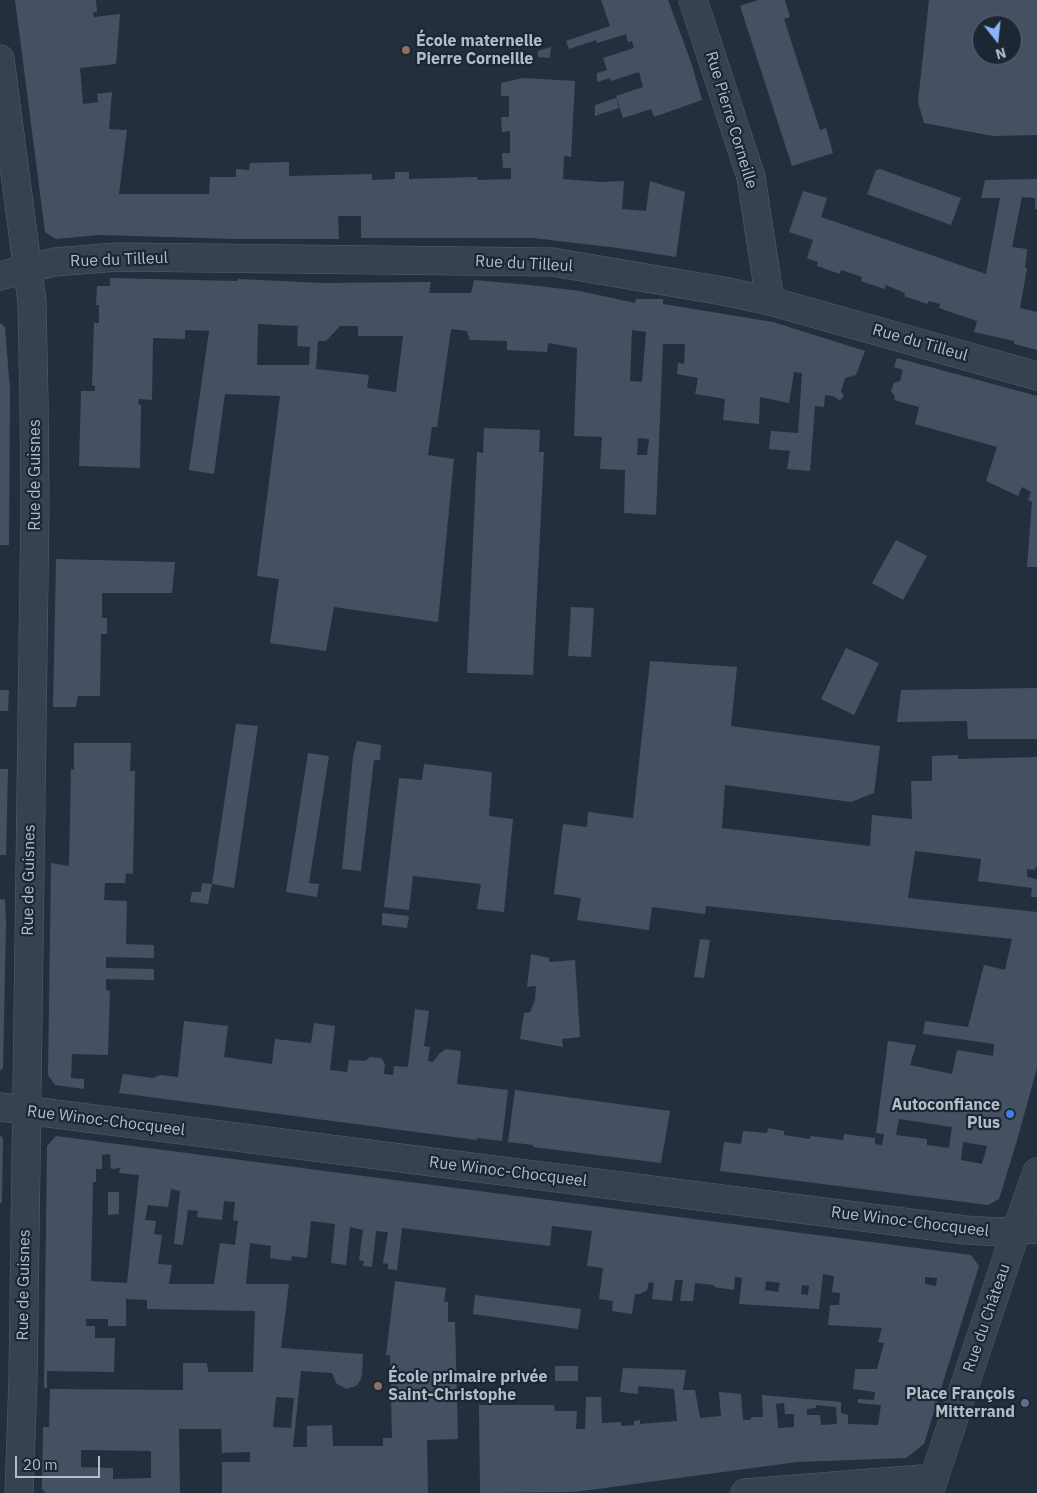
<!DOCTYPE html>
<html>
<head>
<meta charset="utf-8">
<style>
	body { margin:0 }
	#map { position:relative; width:1037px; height:1493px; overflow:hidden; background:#242f3e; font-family:"IBM Plex Sans",sans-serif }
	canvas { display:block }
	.north { position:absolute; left:972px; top:15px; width:50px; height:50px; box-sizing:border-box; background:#1d2633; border:1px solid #59626f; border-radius:50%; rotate:164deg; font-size:14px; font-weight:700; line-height:20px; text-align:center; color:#b4bcc9 }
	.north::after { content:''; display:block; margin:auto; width:18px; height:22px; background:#8ab4f8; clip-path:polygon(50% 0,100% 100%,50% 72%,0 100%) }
	.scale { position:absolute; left:15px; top:1456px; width:85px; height:22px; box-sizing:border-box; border:2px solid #b4bcc9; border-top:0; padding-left:6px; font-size:15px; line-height:18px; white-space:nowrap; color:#b4bcc9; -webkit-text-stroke:4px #1d2633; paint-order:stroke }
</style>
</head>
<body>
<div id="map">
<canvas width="1037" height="1493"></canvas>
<div class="north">N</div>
<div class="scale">20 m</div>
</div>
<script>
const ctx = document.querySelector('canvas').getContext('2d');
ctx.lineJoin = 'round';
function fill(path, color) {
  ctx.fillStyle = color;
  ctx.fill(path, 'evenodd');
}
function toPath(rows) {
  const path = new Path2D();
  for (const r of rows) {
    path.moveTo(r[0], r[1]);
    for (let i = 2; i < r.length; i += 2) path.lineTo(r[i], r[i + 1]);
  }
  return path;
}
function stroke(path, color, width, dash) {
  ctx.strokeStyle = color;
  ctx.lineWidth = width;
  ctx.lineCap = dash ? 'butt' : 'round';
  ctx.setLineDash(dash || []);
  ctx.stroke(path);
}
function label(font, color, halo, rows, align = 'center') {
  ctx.font = font + ' "IBM Plex Sans",sans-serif';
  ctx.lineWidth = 4.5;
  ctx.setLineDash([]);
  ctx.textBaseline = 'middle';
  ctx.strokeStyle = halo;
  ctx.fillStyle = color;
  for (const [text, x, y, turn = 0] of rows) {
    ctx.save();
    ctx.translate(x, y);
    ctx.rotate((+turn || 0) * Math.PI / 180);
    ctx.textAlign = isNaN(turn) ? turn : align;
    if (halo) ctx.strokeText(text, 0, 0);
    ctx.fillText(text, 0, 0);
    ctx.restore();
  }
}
fill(toPath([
	[15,0,96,0,97,12,93,12,94,17,120,14,116,64,80,68,83,104,98,102,97,94,112,92,109,129,127,130,119,194,209,194,210,177,236,177,236,169,249,170,250,163,289,162,289,176,372,174,372,180,395,179,395,172,409,172,409,179,477,177,477,180,511,179,511,168,503,168,502,153,510,153,510,131,502,132,501,117,509,117,509,96,501,96,501,83,523,78,575,81,571,157,564,156,563,179,600,182,624,181,622,209,646,211,650,181,685,192,676,257,618,248,533,238,361,238,361,216,338,216,339,239,236,239,99,235,56,239,45,232],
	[601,0,668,0,691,62,702,100,654,117,651,109,623,118,616,96,643,87,639,72,611,81,610,78,597,82,597,73,607,70,603,58,634,48,632,41,628,42,626,34,597,43,596,40,569,49,566,41,610,26],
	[758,0,785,0,790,17,784,19,820,130,826,128,833,153,792,166,740,6],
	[929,0,1037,0,1037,135,993,136,924,123,918,102],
	[982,25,1012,25,1012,55,982,55],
	[551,47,550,58,538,57,538,51],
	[616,98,619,108,595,116,595,105],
	[880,169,961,198,951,225,867,194,876,170],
	[1037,179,1037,209,1035,209,1035,198,1022,197,1012,247,1027,249,1025,268,1027,268,1020,308,1037,312,1037,350,1014,344,1014,341,974,332,977,321,939,308,940,304,929,301,927,304,904,296,905,293,886,285,884,289,861,281,862,277,841,270,840,274,817,266,818,262,807,258,813,240,789,232,803,191,827,198,821,217,986,274,1000,198,981,198,985,180],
	[110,278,237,281,238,279,322,283,431,282,429,293,471,293,474,280,530,285,580,291,635,303,636,299,663,299,663,304,773,322,865,351,856,375,845,378,841,392,844,395,842,399,839,400,833,396,825,395,824,407,815,406,810,471,787,469,790,451,769,449,771,431,798,433,802,373,794,372,789,403,760,397,759,424,723,420,725,399,695,394,698,378,677,374,678,363,684,364,685,344,663,344,656,515,624,513,625,470,600,469,602,437,574,436,577,348,548,343,547,352,507,350,507,341,470,340,467,331,451,329,437,427,432,427,428,455,454,459,438,622,334,607,326,651,270,643,279,579,257,576,280,396,225,394,214,474,189,470,209,331,185,330,185,339,153,338,152,400,139,399,138,404,141,405,140,468,79,466,81,391,95,391,95,386,92,385,94,323,99,323,99,305,96,305,97,286,110,286],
	[258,324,298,326,297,346,310,347,309,365,257,365],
	[340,326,358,326,358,336,403,336,396,392,367,388,369,375,316,369,318,341,326,341],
	[632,330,646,332,642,382,630,381],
	[638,438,649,439,647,455,637,455],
	[0,323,5,327,10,390,9,545,0,545],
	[897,358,1037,396,1037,567,1027,567,1032,502,1028,500,1031,492,1022,487,1018,496,986,481,997,447,915,424,919,407,894,400,895,397,891,391,894,383,900,381,903,370,894,367],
	[484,428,540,430,539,452,544,452,533,675,467,673,477,452,483,453],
	[896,540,927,556,903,600,872,583],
	[56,559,175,562,172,593,102,593,102,618,107,618,107,634,101,634,100,696,78,696,76,707,53,707],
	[571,607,594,608,591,657,568,656],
	[846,648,879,663,854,715,821,699],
	[650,661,737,667,731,726,880,746,874,793,851,802,725,785,722,828,870,846,872,815,912,819,911,781,932,781,932,756,958,755,958,759,1037,757,1037,865,1035,870,1027,869,1027,877,1037,879,1037,897,1031,897,1032,888,978,881,981,859,915,851,908,898,1037,912,1037,1068,1016,1144,999,1199,988,1205,720,1171,724,1142,741,1144,743,1131,767,1133,768,1128,784,1131,784,1135,810,1139,811,1136,843,1140,844,1134,875,1138,875,1144,882,1145,884,1134,876,1133,888,1041,916,1045,910,1065,952,1074,957,1050,993,1056,994,1044,923,1034,925,1021,968,1027,984,965,1005,970,1012,939,706,906,705,914,652,907,649,930,577,920,581,898,554,894,563,824,587,827,588,812,633,818],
	[899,1119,952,1127,949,1148,927,1145,927,1139,896,1135],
	[963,1142,987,1146,982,1164,961,1160],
	[1037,688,1037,739,968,739,967,721,897,722,901,690],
	[0,690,9,690,8,711,0,711],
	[236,724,258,726,234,888,212,884,208,904,190,902,192,892,201,892,202,883,212,884],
	[357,741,381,745,380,760,374,760,361,871,342,869,353,757],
	[74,743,131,743,130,771,135,771,133,874,126,873,125,883,105,883,104,900,127,901,126,944,154,945,154,958,106,957,106,968,154,969,154,980,106,979,106,990,110,991,108,1055,72,1054,71,1078,84,1079,84,1089,55,1085,48,1075,51,863,69,866,71,769,74,770],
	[308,753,329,756,309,883,319,884,317,897,286,892],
	[424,764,492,772,489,816,513,819,504,912,477,909,481,884,413,876,409,910,384,907,399,778,422,780],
	[0,769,8,769,6,855,0,855],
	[0,899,5,900,6,922,3,1068,0,1071],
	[382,913,409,916,407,928,382,925],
	[700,939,710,940,704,978,694,977],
	[531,954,549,958,549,962,575,960,580,1037,562,1039,563,1047,520,1039,524,1013,530,1012,535,1000,536,986,527,987],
	[415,1009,429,1011,424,1046,430,1047,428,1061,433,1062,439,1054,446,1049,461,1051,457,1084,508,1090,502,1141,477,1138,477,1140,119,1093,123,1074,153,1078,160,1075,178,1077,184,1021,228,1026,224,1057,272,1064,275,1039,311,1043,314,1023,335,1026,330,1070,347,1072,349,1060,365,1061,370,1057,381,1058,385,1064,384,1074,393,1075,394,1066,408,1067],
	[515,1090,670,1111,661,1163,533,1147,533,1145,508,1142],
	[0,1135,3,1138,2,1203,0,1203],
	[56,1136,971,1255,979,1266,924,1444,906,1458,797,1462,575,1492,480,1493,479,1405,554,1405,555,1411,577,1411,576,1429,585,1429,586,1397,601,1397,602,1423,621,1422,621,1426,634,1425,634,1421,640,1420,640,1424,677,1421,674,1389,638,1386,638,1394,620,1392,623,1368,686,1370,683,1390,695,1390,700,1418,721,1416,719,1392,741,1394,743,1420,750,1420,752,1417,763,1417,762,1395,841,1402,841,1413,848,1415,848,1424,878,1425,881,1405,858,1403,858,1399,874,1400,875,1392,853,1389,855,1369,877,1369,884,1343,878,1342,882,1328,828,1325,830,1305,839,1305,840,1293,832,1292,834,1276,823,1274,819,1309,739,1304,742,1278,735,1277,734,1290,714,1287,714,1285,695,1283,693,1301,680,1301,683,1280,675,1280,672,1301,652,1299,654,1283,649,1282,647,1290,640,1294,635,1294,632,1314,612,1311,613,1301,599,1299,603,1268,587,1266,592,1231,552,1226,550,1246,402,1228,397,1270,388,1269,388,1264,383,1263,388,1232,376,1231,372,1267,363,1266,364,1261,359,1260,363,1230,350,1227,346,1265,331,1263,335,1224,311,1221,307,1258,292,1256,291,1261,270,1258,271,1246,250,1243,246,1284,289,1284,281,1348,363,1354,362,1375,360,1381,356,1386,346,1389,336,1383,332,1373,301,1371,293,1447,307,1447,307,1426,332,1425,333,1446,383,1446,383,1438,392,1438,390,1355,386,1355,395,1281,446,1288,444,1302,448,1302,448,1322,455,1322,458,1439,427,1440,428,1493,222,1493,222,1462,250,1462,250,1452,222,1453,221,1429,179,1429,180,1493,46,1493,42,1489,43,1427,49,1427,50,1389,183,1390,183,1363,207,1363,208,1372,253,1372,255,1311,147,1309,147,1300,126,1299,126,1326,108,1326,108,1319,86,1319,86,1326,95,1326,95,1338,115,1338,114,1372,47,1371,47,1388,44,1388,47,1146],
	[110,1154,111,1169,120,1168,119,1173,139,1175,127,1283,91,1281,93,1182,96,1182,96,1169,102,1169,102,1155],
	[171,1189,180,1191,174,1244,183,1245,188,1210,198,1211,197,1217,222,1220,224,1201,235,1202,233,1220,238,1221,235,1245,220,1243,214,1284,169,1284,172,1265,158,1264,162,1235,154,1234,156,1221,145,1220,148,1205,168,1207],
	[925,1277,937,1278,936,1286,925,1284],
	[766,1281,780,1283,778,1292,765,1290],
	[802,1285,809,1286,808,1295,801,1294],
	[276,1397,294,1398,291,1428,273,1427],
	[784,1403,785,1414,794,1414,794,1427,778,1428,776,1404],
	[816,1405,836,1407,837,1424,821,1425,820,1415,807,1415,807,1409,816,1408],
	[81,1450,151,1451,151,1478,113,1479,113,1468,81,1467],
	[108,1192,119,1192,119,1214,108,1215],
	[475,1295,581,1309,578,1329,473,1314],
	[555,1366,578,1366,578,1381,555,1381]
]), '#455162');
const minor = toPath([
	[693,0,751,177,770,301],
	[0,59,32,302,34,403,35,505,23,1379,19,1493],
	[1016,1231,1037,1172]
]);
const tertiary = toPath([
	[0,276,28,268,55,262,117,257,552,262,723,291,770,301,1037,376],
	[0,1107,965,1230,998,1232,1037,1229],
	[745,1493,934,1478],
	[929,1493,1016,1231]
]);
stroke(minor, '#565f6c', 29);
stroke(tertiary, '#565f6c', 29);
stroke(minor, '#38414e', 28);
stroke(tertiary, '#38414e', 28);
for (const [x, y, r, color] of [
	[406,50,5,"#8d6e63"],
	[1010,1114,5,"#3f7fe0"],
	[378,1386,5,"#8d6e63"],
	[1025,1403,5,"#5c6f8a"]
]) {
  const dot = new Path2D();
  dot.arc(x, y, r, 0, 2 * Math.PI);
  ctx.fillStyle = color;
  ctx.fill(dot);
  stroke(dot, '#1d2633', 2);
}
label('bold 16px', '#b4bcc9', '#1d2633', [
	["École maternelle",416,41],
	["Pierre Corneille",416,59],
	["Autoconfiance",1000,1105,"right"],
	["Plus",1000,1123,"right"],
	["École primaire privée",388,1377],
	["Saint-Christophe",388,1395],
	["Place François",1015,1394,"right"],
	["Mitterrand",1015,1412,"right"]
], 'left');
label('16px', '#b4bcc9', '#1d2633', [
	["Rue Pierre Corneille",731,120,73],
	["Rue du Tilleul",119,260,-2],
	["Rue du Tilleul",524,264,3],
	["Rue du Tilleul",920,343,16],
	["Rue de Guisnes",35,475,-90],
	["Rue de Guisnes",29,880,-89],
	["Rue Winoc-Chocqueel",106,1121,7],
	["Rue Winoc-Chocqueel",508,1172,7],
	["Rue Winoc-Chocqueel",910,1222,7],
	["Rue de Guisnes",24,1285,-89],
	["Rue du Château",987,1318,-71]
]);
</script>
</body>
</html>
